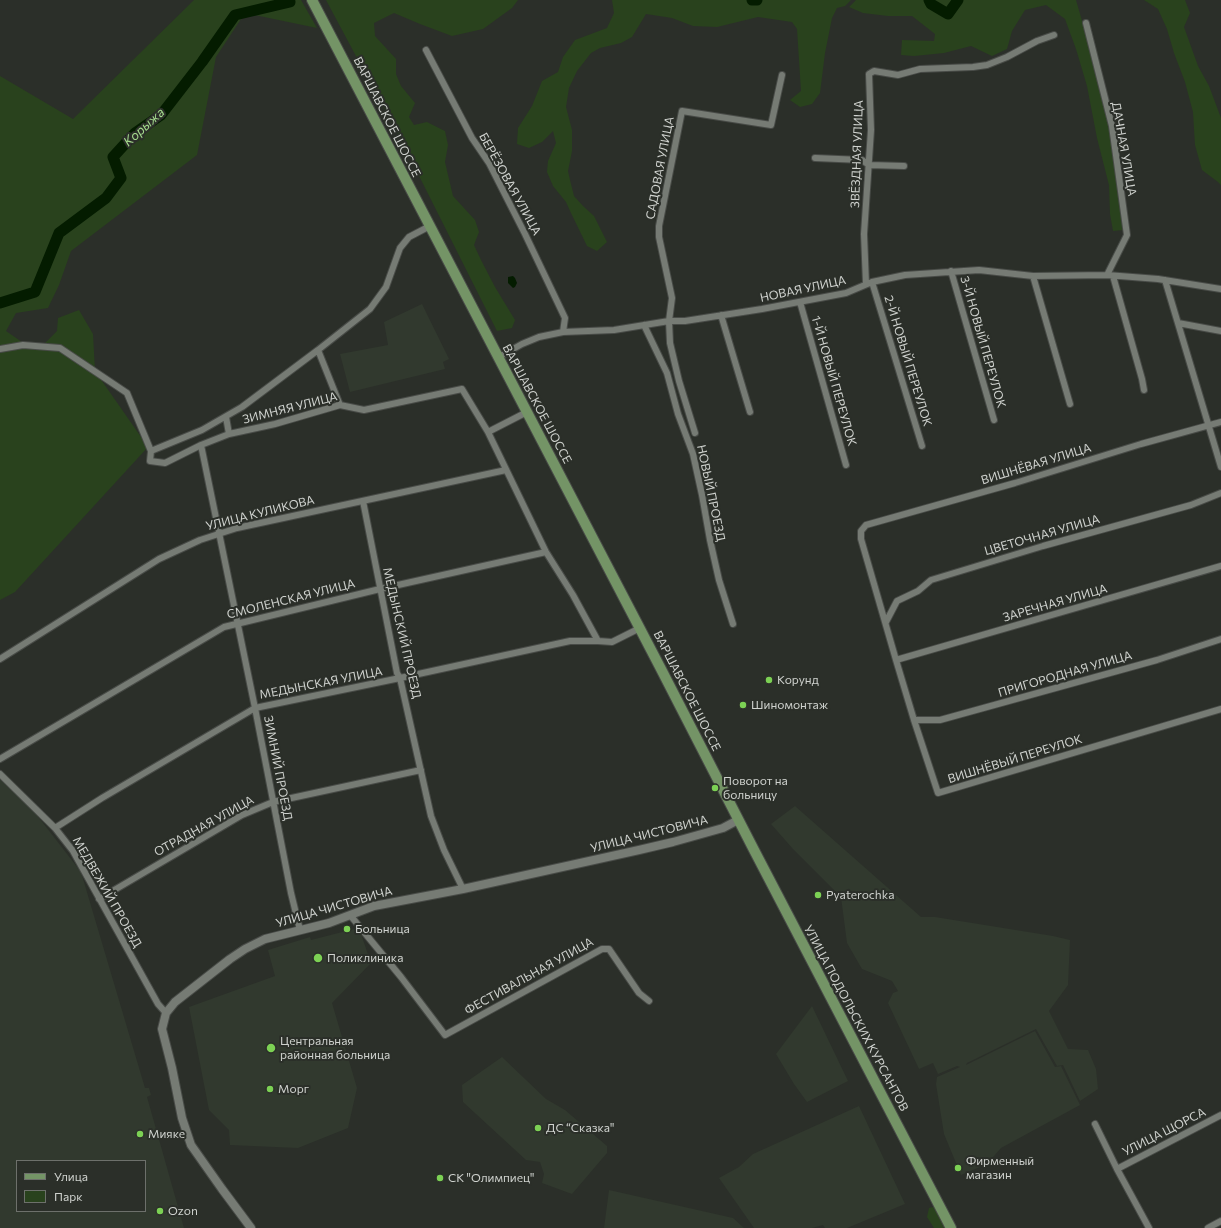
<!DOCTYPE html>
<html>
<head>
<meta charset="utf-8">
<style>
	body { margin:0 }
	#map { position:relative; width:1221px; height:1228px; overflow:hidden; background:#2b2f29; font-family:Commissioner,sans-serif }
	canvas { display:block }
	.legend { position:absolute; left:16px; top:1160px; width:130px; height:52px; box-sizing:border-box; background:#2b2f29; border:1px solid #6d706b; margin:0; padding:5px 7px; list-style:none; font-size:12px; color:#cfd2ce }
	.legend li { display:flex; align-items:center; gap:8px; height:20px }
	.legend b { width:20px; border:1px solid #6d706b }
</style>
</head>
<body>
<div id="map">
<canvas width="1221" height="1228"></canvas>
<ul class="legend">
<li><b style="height:5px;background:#749466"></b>Улица</li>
<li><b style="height:11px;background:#29421d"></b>Парк</li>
</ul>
</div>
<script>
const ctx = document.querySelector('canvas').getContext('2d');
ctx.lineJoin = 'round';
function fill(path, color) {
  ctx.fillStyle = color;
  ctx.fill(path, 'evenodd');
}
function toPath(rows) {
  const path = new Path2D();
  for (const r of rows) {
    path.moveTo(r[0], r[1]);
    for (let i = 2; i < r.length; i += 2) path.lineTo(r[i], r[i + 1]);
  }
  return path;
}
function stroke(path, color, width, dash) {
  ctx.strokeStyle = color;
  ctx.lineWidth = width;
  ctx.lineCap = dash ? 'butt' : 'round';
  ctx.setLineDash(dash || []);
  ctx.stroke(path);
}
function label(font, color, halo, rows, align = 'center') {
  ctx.font = font + ' Commissioner,sans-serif';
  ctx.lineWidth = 4;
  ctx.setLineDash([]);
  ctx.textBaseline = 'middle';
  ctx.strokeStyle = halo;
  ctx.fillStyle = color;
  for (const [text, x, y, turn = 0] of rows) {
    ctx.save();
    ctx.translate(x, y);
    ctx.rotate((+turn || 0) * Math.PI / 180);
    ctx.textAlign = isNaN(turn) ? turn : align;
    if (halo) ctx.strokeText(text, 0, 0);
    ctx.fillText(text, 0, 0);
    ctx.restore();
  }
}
fill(toPath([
	[422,304,449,359,443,362,445,369,350,392,340,354,388,345,384,322],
	[0,778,36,814,81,872,145,1088,149,1088,151,1095,147,1097,184,1228,0,1228],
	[17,1161,145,1161,145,1211,17,1211],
	[795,806,921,917,935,917,1053,936,1070,940,1068,985,1049,1011,1068,1049,1088,1050,1096,1069,1098,1089,1080,1101,1063,1065,1057,1066,1036,1029,967,1063,966,1065,1035,1031,1055,1067,1061,1066,1080,1105,1001,1148,987,1164,961,1175,944,1134,936,1084,937,1077,960,1067,957,1066,938,1074,933,1063,919,1069,888,1003,893,993,898,991,892,981,862,969,847,943,841,897,793,849,771,824],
	[354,929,361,934,371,963,332,1003,357,1088,348,1128,298,1148,230,1145,229,1130,209,1110,189,1007,275,976,268,950,310,937,311,940],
	[812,1006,848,1081,807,1102,794,1084,776,1054],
	[502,1057,546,1099,565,1110,607,1146,607,1153,572,1194,542,1183,544,1174,540,1162,526,1160,463,1102,462,1085],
	[859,1106,905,1204,847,1228,825,1228,823,1225,812,1228,754,1228,719,1178,739,1167,753,1154],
	[609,1190,733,1218,744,1228,604,1228]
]), '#31392e');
fill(toPath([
	[194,0,301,0,317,28,245,13,216,57,197,155,71,251,59,285,48,308,16,313,6,331,22,342,0,346,0,76,73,119],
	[326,0,518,0,512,8,483,29,452,36,420,24,394,13,374,23,375,36,396,59,396,74,401,86,415,103,409,117,414,125,427,122,445,131,448,145,445,162,453,196,475,220,479,232,474,245,481,260,495,287,515,320,512,328,497,331,404,146],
	[612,0,851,0,845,6,837,8,832,18,825,53,820,93,812,104,800,107,790,100,801,91,797,29,792,22,758,17,717,27,693,26,672,18,646,14,632,37,621,43,600,48,591,53,577,71,569,88,566,107,572,130,572,151,568,171,570,180,574,196,583,206,594,216,607,242,597,251,587,246,571,213,566,202,553,186,547,172,548,161,556,143,553,131,542,142,529,148,517,144,518,128,532,106,542,81,558,72,563,57,575,40,607,28,614,13],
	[856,0,1076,0,1105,100,1118,185,1123,230,1113,231,1110,214,1109,185,1097,138,1087,86,1076,49,1065,19,1046,5,1025,10,1012,31,1007,49,992,56,971,46,944,53,914,56,901,55,902,40,934,41,935,34,912,16,888,16,863,13,849,7],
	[1144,0,1185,0,1190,13,1184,27,1198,66,1209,86,1221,118,1221,185,1218,182,1202,170,1195,145,1193,112,1185,82,1174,53,1167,29,1158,9],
	[79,310,93,334,95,371,148,447,15,592,0,600,0,352,44,344,57,331,58,318],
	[933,1207,936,1208,947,1228,934,1228,927,1217,929,1208]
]), '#29421d');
fill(toPath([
	[513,276,515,278,517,283,515,287,513,288,508,283,508,277]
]), '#041c00');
stroke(toPath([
	[752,0,757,0],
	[929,0,931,4,948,14,958,0],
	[0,303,35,292,59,233,106,198,121,178,113,157,135,133,161,115,202,62,235,15,290,2]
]), '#041c00', 11);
const minor = toPath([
	[1086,23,1112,126,1127,235,1107,275],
	[426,50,472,138,489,163,525,234,565,318,563,332],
	[815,158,862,160,869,165,904,166],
	[430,226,409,237,400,248,386,287,370,309,318,350,242,407,202,430,151,451,150,461,165,463,201,445,229,434,275,424,340,405,364,410,462,389,488,432,546,552,573,595,598,641,612,642,640,628],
	[951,271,994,420],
	[1033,276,1070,404],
	[1113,276,1142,379,1144,390],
	[1165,280,1221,467],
	[872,282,922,446],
	[866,284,864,234,871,130,869,74,874,71,898,75,920,69,973,67,987,65,1007,57,1037,41,1054,35],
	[800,302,846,465],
	[721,315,750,412],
	[1178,323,1221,331],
	[644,325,667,373,678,414,693,454,702,495,710,540,719,580,733,624],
	[0,349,23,345,60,348,127,393,151,451],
	[318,350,340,405],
	[499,357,522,344,539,337,563,332,614,330,669,321,685,321,762,309,846,293,872,282,905,275,979,270,1033,276,1107,275,1158,279,1221,289],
	[226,417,229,434],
	[1221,422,1141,444,1015,483,866,525,861,531,861,539,896,660,914,720,938,793,1221,709],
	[488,432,527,412],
	[695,433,679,381,670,343,669,321,672,298,659,237,659,226,682,111,771,125,782,75],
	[201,445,255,708,291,893,300,930],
	[363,501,397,673,400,678,431,816,444,850,463,889],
	[886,622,897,601,918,591,931,580,1043,546,1191,505,1221,493],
	[0,659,159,559,200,540,237,528,506,470],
	[896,660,1221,566],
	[914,720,940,720,1157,660,1221,639],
	[0,759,224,627,380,589,546,552],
	[0,774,55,828,73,851,158,1004,166,1013],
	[55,828,102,798,255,708,400,678,570,641,598,641],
	[99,899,242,815,273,802,421,770],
	[350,915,401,977,445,1035,602,949,609,949,639,993,649,1001],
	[1095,1124,1117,1169,1149,1228],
	[1117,1169,1221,1115],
	[1208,1228,1221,1221]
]);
const tertiary = toPath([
	[251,1228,222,1189,191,1145,182,1118,172,1068,162,1029,166,1013,175,1002,230,959,245,949,265,939,329,923,374,906,463,889,639,850,673,842,723,828,738,820]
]);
const primary = toPath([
	[312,0,661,669,754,850,951,1228]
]);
stroke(minor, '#484b47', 8);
stroke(tertiary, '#484b47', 10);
stroke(primary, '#484b47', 12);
stroke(minor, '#767b74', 6);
stroke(tertiary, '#767b74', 8);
stroke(primary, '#749466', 10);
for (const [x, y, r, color] of [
	[769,680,4,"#7cd154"],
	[743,705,4,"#7cd154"],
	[715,788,4,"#7cd154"],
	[818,895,4,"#7cd154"],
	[347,929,4,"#7cd154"],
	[318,958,5,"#7cd154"],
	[271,1048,5,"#7cd154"],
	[270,1089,4,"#7cd154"],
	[538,1128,4,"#7cd154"],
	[140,1134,4,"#7cd154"],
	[958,1168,4,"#7cd154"],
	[440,1178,4,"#7cd154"],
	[160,1211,4,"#7cd154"]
]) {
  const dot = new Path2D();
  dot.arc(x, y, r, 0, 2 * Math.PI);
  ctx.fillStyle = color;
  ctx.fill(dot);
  stroke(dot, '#2b2f29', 1.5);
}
label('12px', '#cfd2ce', '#2b2f29', [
	["ВАРШАВСКОЕ ШОССЕ",387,117,63],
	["ДАЧНАЯ УЛИЦА",1124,149,80],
	["ЗВЁЗДНАЯ УЛИЦА",857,154,-88],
	["САДОВАЯ УЛИЦА",660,168,-79],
	["БЕРЁЗОВАЯ УЛИЦА",510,184,61],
	["НОВАЯ УЛИЦА",803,289,-12],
	["3-Й НОВЫЙ ПЕРЕУЛОК",983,342,74],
	["2-Й НОВЫЙ ПЕРЕУЛОК",908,361,73],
	["1-Й НОВЫЙ ПЕРЕУЛОК",834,381,74],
	["ВАРШАВСКОЕ ШОССЕ",537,404,62],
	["ЗИМНЯЯ УЛИЦА",290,408,-14],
	["ВИШНЁВАЯ УЛИЦА",1036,464,-17],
	["НОВЫЙ ПРОЕЗД",711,493,78],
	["УЛИЦА КУЛИКОВА",260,513,-14],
	["ЦВЕТОЧНАЯ УЛИЦА",1042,535,-16],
	["СМОЛЕНСКАЯ УЛИЦА",291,599,-14],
	["ЗАРЕЧНАЯ УЛИЦА",1055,603,-16],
	["МЕДЫНСКИЙ ПРОЕЗД",402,633,77],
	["ПРИГОРОДНАЯ УЛИЦА",1065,674,-16],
	["МЕДЫНСКАЯ УЛИЦА",321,683,-11],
	["ВАРШАВСКОЕ ШОССЕ",687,691,63],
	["ВИШНЁВЫЙ ПЕРЕУЛОК",1015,759,-17],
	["ЗИМНИЙ ПРОЕЗД",278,768,79],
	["ОТРАДНАЯ УЛИЦА",204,826,-29],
	["УЛИЦА ЧИСТОВИЧА",649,834,-14],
	["МЕДВЕЖИЙ ПРОЕЗД",107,892,60],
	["УЛИЦА ЧИСТОВИЧА",334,907,-16],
	["ФЕСТИВАЛЬНАЯ УЛИЦА",529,976,-29],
	["УЛИЦА ПОДОЛЬСКИХ КУРСАНТОВ",856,1018,62],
	["УЛИЦА ЩОРСА",1164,1132,-27]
]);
label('12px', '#cfd2ce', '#2b2f29', [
	["Корунд",777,680],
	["Шиномонтаж",751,705],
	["Поворот на",723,781],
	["больницу",723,795],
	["Pyaterochka",826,895],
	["Больница",355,929],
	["Поликлиника",327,958],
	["Центральная",280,1041],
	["районная больница",280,1055],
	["Морг",278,1089],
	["ДС “Сказка\"",546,1128],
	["Мияке",148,1134],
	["Фирменный",966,1161],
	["магазин",966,1175],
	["СК \"Олимпиец\"",448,1178],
	["Ozon",168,1211]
], 'left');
label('italic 13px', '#a4da8d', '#2b2f29', [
	["Корыжа",144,127,-42]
]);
</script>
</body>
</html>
